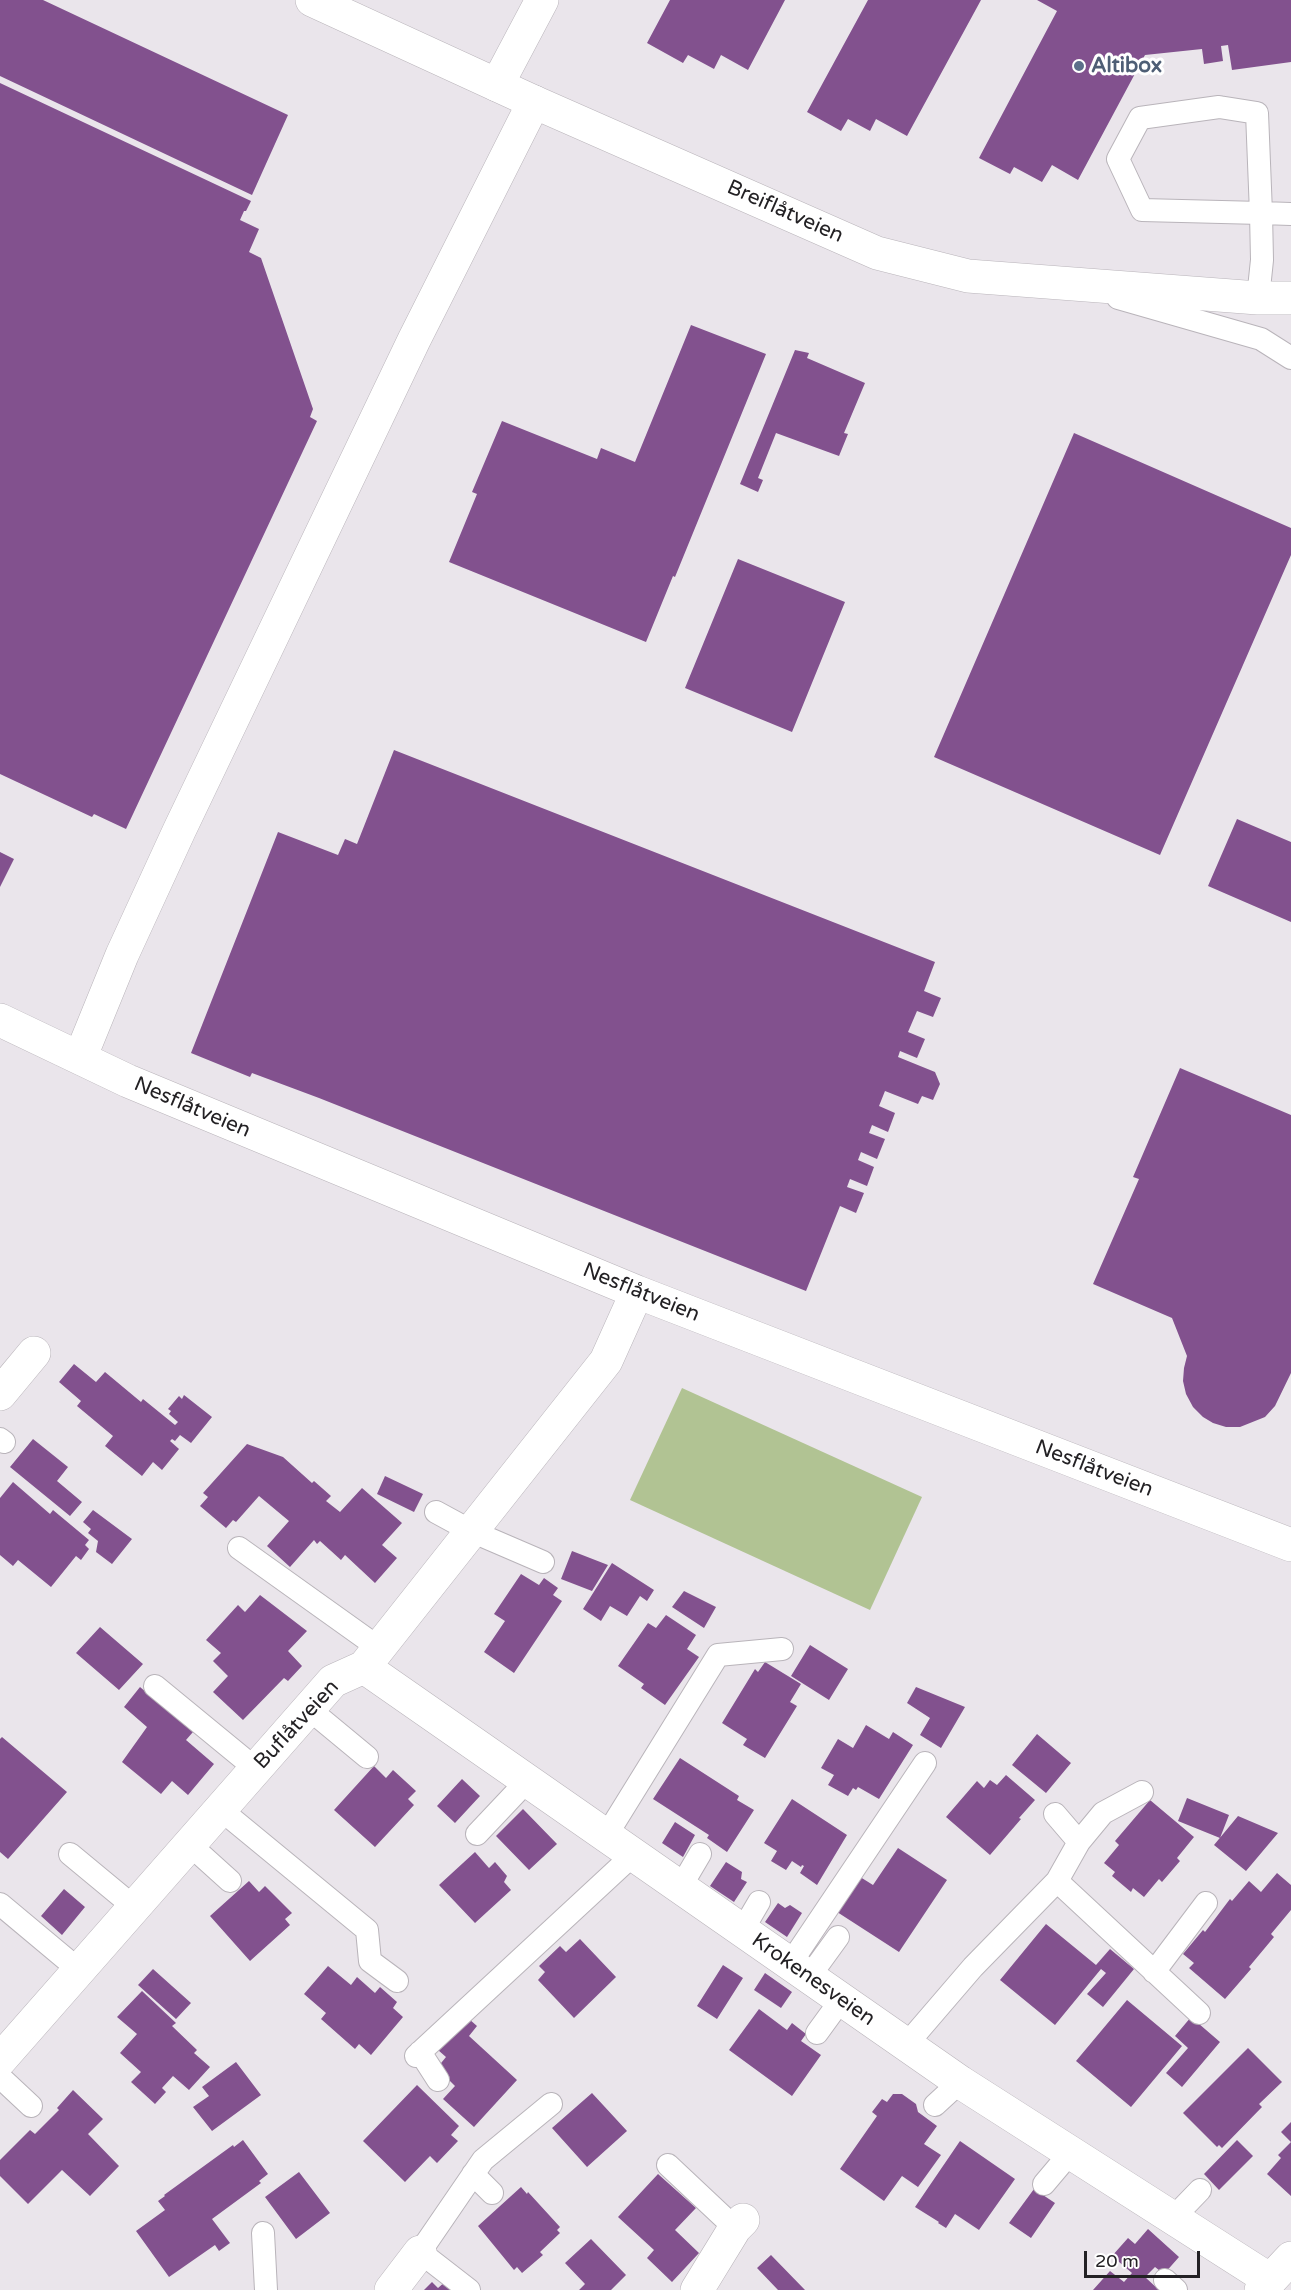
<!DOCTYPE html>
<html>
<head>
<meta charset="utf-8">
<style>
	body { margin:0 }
	#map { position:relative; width:1291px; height:2290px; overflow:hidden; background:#eae5eb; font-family:"Varela Round",sans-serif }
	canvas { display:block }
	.scale { position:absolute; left:1084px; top:2251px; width:116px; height:27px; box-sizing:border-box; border:3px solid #232124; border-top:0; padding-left:8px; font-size:18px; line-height:21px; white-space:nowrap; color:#232124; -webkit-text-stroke:4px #fff; paint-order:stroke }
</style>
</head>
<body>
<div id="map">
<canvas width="1291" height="2290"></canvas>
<div class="scale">20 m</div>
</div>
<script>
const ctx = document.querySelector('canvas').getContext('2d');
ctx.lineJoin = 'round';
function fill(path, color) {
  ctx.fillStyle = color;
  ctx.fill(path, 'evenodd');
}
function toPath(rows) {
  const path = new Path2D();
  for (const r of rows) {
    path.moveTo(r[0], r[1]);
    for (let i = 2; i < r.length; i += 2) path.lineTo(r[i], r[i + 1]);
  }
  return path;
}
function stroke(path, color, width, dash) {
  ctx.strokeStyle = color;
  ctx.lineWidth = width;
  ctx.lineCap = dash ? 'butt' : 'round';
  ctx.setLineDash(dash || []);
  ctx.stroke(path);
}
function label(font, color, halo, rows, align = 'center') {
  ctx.font = font + ' "Varela Round",sans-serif';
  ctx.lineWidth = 6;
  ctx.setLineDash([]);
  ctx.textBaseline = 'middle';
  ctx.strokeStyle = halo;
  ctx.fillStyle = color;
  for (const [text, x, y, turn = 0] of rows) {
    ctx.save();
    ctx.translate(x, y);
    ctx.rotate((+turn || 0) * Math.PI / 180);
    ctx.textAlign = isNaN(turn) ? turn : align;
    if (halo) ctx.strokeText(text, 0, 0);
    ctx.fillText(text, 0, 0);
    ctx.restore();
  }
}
fill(toPath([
	[682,1388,922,1497,870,1610,630,1500]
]), '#b1c393');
fill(toPath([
	[0,0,43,0,288,115,252,195,0,76],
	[670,0,785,0,748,70,721,55,714,69,688,55,683,63,647,43],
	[868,0,981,0,907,136,876,119,870,131,848,119,841,131,807,112],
	[1037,0,1291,0,1291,62,1232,70,1228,45,1221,46,1223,61,1204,64,1202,49,1145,55,1078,180,1052,165,1042,182,1014,167,1010,174,979,158,1057,11],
	[0,83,251,201,246,211,244,211,240,220,259,229,249,252,261,258,313,409,310,417,317,421,126,829,94,814,92,817,0,774],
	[691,325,766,354,675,577,673,576,646,642,449,562,477,494,472,492,502,421,597,459,601,448,635,462],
	[795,350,809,353,807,358,865,383,844,433,848,434,839,456,776,433,758,478,763,480,758,492,740,484],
	[1074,433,1291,528,1291,555,1160,855,934,757],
	[738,559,845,602,792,732,685,688],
	[394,750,935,962,924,991,941,998,933,1017,917,1011,908,1032,925,1039,917,1058,900,1051,898,1057,935,1072,940,1084,933,1100,922,1096,918,1104,885,1091,879,1106,895,1113,888,1132,872,1125,869,1133,885,1139,877,1159,861,1152,858,1160,874,1167,867,1186,850,1179,847,1187,864,1193,856,1213,840,1206,806,1291,319,1098,252,1073,250,1077,191,1053,278,832,338,855,345,839,357,844],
	[1237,819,1291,842,1291,922,1208,886],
	[0,852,14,859,0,887],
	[1180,1068,1291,1115,1291,1373,1275,1406,1265,1417,1240,1427,1226,1427,1213,1423,1203,1417,1193,1407,1186,1394,1183,1381,1184,1368,1187,1356,1172,1318,1093,1284,1139,1179,1133,1177],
	[74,1364,96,1382,105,1372,141,1402,143,1399,175,1425,178,1422,169,1414,171,1411,168,1409,179,1396,182,1399,184,1395,212,1417,191,1443,180,1435,175,1441,172,1439,170,1441,179,1449,162,1470,153,1462,142,1476,105,1446,113,1436,77,1406,81,1401,59,1382],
	[33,1439,68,1467,57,1481,82,1502,70,1516,10,1467],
	[247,1444,283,1457,312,1483,314,1481,331,1496,326,1501,340,1512,362,1488,402,1523,382,1545,397,1558,375,1583,345,1555,341,1560,320,1541,317,1544,314,1540,290,1567,267,1546,289,1521,259,1496,236,1522,233,1520,226,1528,200,1506,208,1497,203,1493],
	[385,1476,423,1494,414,1512,377,1494],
	[13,1482,50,1514,53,1510,89,1540,85,1545,89,1549,81,1560,76,1556,51,1587,18,1560,13,1566,0,1555,0,1498],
	[93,1510,132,1539,112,1564,96,1552,98,1541,88,1533,91,1529,83,1522],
	[572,1551,608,1565,592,1591,561,1579],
	[612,1563,654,1590,647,1601,640,1596,627,1616,610,1606,601,1621,583,1609],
	[521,1574,539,1585,544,1578,558,1588,553,1595,562,1601,514,1673,484,1652,505,1621,494,1614],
	[684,1591,716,1607,704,1628,672,1607],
	[260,1595,307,1631,288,1651,302,1666,288,1681,284,1678,243,1720,213,1692,228,1676,213,1661,221,1653,206,1640,238,1605,245,1612],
	[666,1615,696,1635,687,1649,699,1657,665,1705,641,1688,644,1684,618,1666,648,1623,656,1628],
	[100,1627,143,1664,119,1690,76,1653],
	[810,1645,848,1669,829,1700,791,1676],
	[765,1662,801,1684,790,1702,797,1706,765,1758,743,1745,747,1739,722,1723,755,1669,758,1672],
	[140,1687,193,1732,186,1740,214,1764,188,1795,172,1781,161,1794,122,1762,147,1727,124,1707],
	[916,1687,965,1707,941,1748,920,1735,930,1718,907,1703],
	[866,1725,889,1739,893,1732,913,1745,879,1799,858,1787,856,1790,853,1788,848,1796,828,1785,834,1775,821,1768,838,1739,853,1748],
	[1037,1734,1071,1763,1046,1793,1012,1765],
	[2,1737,67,1792,8,1859,0,1852,0,1739],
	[680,1758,739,1796,737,1800,754,1810,727,1852,707,1838,709,1835,653,1799],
	[374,1766,386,1778,393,1770,416,1791,408,1799,414,1805,375,1847,334,1810],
	[1006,1775,1035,1800,1019,1818,1021,1819,990,1855,946,1817,977,1781,984,1788,990,1780,997,1785],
	[462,1779,480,1796,455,1823,437,1806],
	[1187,1798,1229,1815,1220,1838,1178,1821],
	[792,1799,847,1835,817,1885,800,1873,804,1866,802,1865,801,1867,792,1861,786,1870,771,1861,777,1851,764,1843],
	[1150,1800,1194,1837,1177,1858,1180,1861,1162,1882,1159,1879,1144,1897,1133,1888,1131,1892,1112,1876,1115,1872,1104,1863,1119,1845,1115,1841],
	[523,1809,557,1844,529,1870,496,1836],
	[1238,1816,1278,1833,1246,1871,1214,1845],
	[675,1822,695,1835,683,1857,662,1843],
	[898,1848,947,1880,899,1952,834,1910,857,1875,873,1885],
	[475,1852,489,1868,495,1862,507,1876,504,1882,511,1890,475,1923,439,1885],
	[726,1862,742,1872,741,1879,747,1882,734,1902,710,1886],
	[1277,1873,1291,1885,1291,1910,1271,1934,1274,1937,1249,1967,1251,1969,1225,1999,1189,1968,1194,1963,1183,1954,1203,1930,1205,1932,1230,1899,1232,1901,1249,1881,1261,1892],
	[249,1881,259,1892,265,1886,292,1913,285,1919,290,1925,250,1961,210,1916],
	[64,1889,85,1907,62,1935,41,1916],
	[778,1903,785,1908,790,1905,802,1913,787,1937,765,1922],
	[1046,1924,1096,1965,1110,1949,1134,1969,1103,2007,1087,1994,1106,1973,1101,1969,1055,2025,1000,1980],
	[580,1939,616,1977,574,2018,538,1980,545,1972,539,1966,560,1946,566,1952],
	[723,1965,743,1978,717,2019,697,2006],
	[328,1966,351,1985,357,1977,375,1993,380,1987,397,2002,393,2008,403,2017,371,2055,359,2044,355,2049,321,2019,326,2013,304,1994],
	[153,1969,191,2003,176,2019,138,1985],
	[765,1973,792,1992,781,2008,754,1990],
	[142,1991,176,2023,172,2026,197,2050,194,2053,210,2067,189,2090,173,2076,162,2088,166,2092,155,2104,131,2082,141,2072,120,2053,137,2034,117,2017],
	[1127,2000,1182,2046,1131,2107,1076,2061],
	[759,2009,787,2030,792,2023,806,2034,801,2041,821,2055,792,2096,729,2050],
	[1191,2017,1220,2042,1182,2087,1166,2073,1188,2048,1175,2036],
	[469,2019,477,2026,469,2036,517,2080,474,2127,443,2099,455,2086,437,2068,446,2057,438,2050],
	[1248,2048,1282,2082,1259,2104,1262,2107,1222,2148,1219,2145,1217,2147,1183,2113],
	[236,2062,261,2095,212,2131,193,2107,209,2096,202,2087],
	[417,2085,459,2126,451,2135,458,2141,437,2163,430,2156,405,2182,363,2141],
	[73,2090,103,2119,88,2134,119,2166,90,2196,62,2170,28,2204,0,2176,0,2160,30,2130,35,2134,59,2110,57,2108],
	[592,2093,627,2131,587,2167,552,2128],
	[893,2094,902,2094,916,2104,918,2112,937,2126,924,2144,941,2155,918,2187,902,2176,884,2201,840,2169,877,2116,872,2112,882,2099,887,2102],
	[1291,2122,1291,2196,1267,2174,1281,2158,1278,2155,1291,2142,1281,2132],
	[243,2140,268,2174,259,2181,261,2183,212,2219,230,2243,219,2251,215,2245,169,2277,136,2231,165,2210,158,2201,165,2196,164,2195,233,2145,234,2147],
	[1237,2140,1253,2156,1219,2190,1204,2174],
	[960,2141,1015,2179,979,2230,955,2214,946,2228,938,2223,939,2222,915,2207],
	[299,2172,330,2213,296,2239,265,2197],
	[658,2174,696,2208,675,2230,699,2253,672,2282,647,2258,654,2250,618,2217],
	[521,2187,527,2194,528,2192,560,2227,557,2230,560,2233,540,2252,543,2255,522,2273,517,2267,514,2270,478,2226],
	[1034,2189,1055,2203,1031,2238,1009,2223],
	[1148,2229,1179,2257,1164,2274,1155,2267,1145,2277,1159,2290,1093,2290,1110,2271,1124,2282,1132,2273,1112,2256,1128,2238,1135,2244],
	[591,2239,626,2275,611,2290,579,2290,585,2284,565,2263],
	[771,2255,805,2290,778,2290,757,2268],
	[446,2281,454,2290,424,2290,432,2282,438,2288]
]), '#82518e');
const lane = toPath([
	[1219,107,1257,113,1261,213,1142,210,1118,159,1140,118,1219,107],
	[1118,298,1261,339,1291,358],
	[1258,298,1262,260,1261,213,1291,214],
	[0,1439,4,1442],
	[436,1512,471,1531,543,1562],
	[239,1548,379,1648],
	[155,1686,256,1769],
	[309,1709,367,1757],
	[220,1809,367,1930,370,1961,397,1981],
	[1055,1814,1079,1842],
	[477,1834,527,1781],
	[606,1836,718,1655,782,1649],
	[189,1844,230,1881],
	[70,1854,134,1907],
	[1057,1881,1199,2013],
	[680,1888,700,1854],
	[0,1904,79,1970],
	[742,1931,759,1902],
	[790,1964,925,1763],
	[1154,1972,1206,1903],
	[809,1977,838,1937],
	[817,2033,841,2000],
	[906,2045,973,1967,1057,1881,1079,1842,1103,1813,1142,1792],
	[420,2052,438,2080],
	[416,2056,633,1855],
	[0,2077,31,2106],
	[935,2105,960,2082],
	[668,2165,735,2228],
	[473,2174,492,2193],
	[1044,2184,1071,2152],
	[1173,2218,1200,2190],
	[263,2233,266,2290],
	[1165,2280,1176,2290],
	[469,2290,420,2252,483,2160,551,2104]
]);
const street = toPath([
	[497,85,542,0],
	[0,1020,128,1081,637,1292,1291,1545],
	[80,1058,122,955,179,831,414,340,534,102],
	[0,1394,34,1353],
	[364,1667,960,2082,1270,2280],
	[0,2060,333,1681,364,1667,606,1361,637,1292],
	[391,2290,420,2252],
	[697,2290,735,2228,743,2220],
	[1261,2290,1291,2258]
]);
const secondary = toPath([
	[312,0,534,102,877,253,968,276,1258,298,1291,298]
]);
stroke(lane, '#b9b4ba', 24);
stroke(street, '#b9b4ba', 34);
stroke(secondary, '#b9b4ba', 34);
stroke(lane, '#fff', 22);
stroke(street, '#fff', 33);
stroke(secondary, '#fff', 33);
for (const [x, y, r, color] of [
	[1079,66,6,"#5c6f8a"]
]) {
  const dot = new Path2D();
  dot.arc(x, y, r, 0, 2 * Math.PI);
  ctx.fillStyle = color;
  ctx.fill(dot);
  stroke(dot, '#fff', 2);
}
label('bold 21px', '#4e5e75', '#fff', [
	["Altibox",1091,66]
], 'left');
label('21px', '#232124', '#fff', [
	["Breiflåtveien",785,212,24],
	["Nesflåtveien",192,1108,23],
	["Nesflåtveien",641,1293,22],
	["Nesflåtveien",1094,1469,21],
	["Buflåtveien",297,1725,-47],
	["Krokenesveien",813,1980,35]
]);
</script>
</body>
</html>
